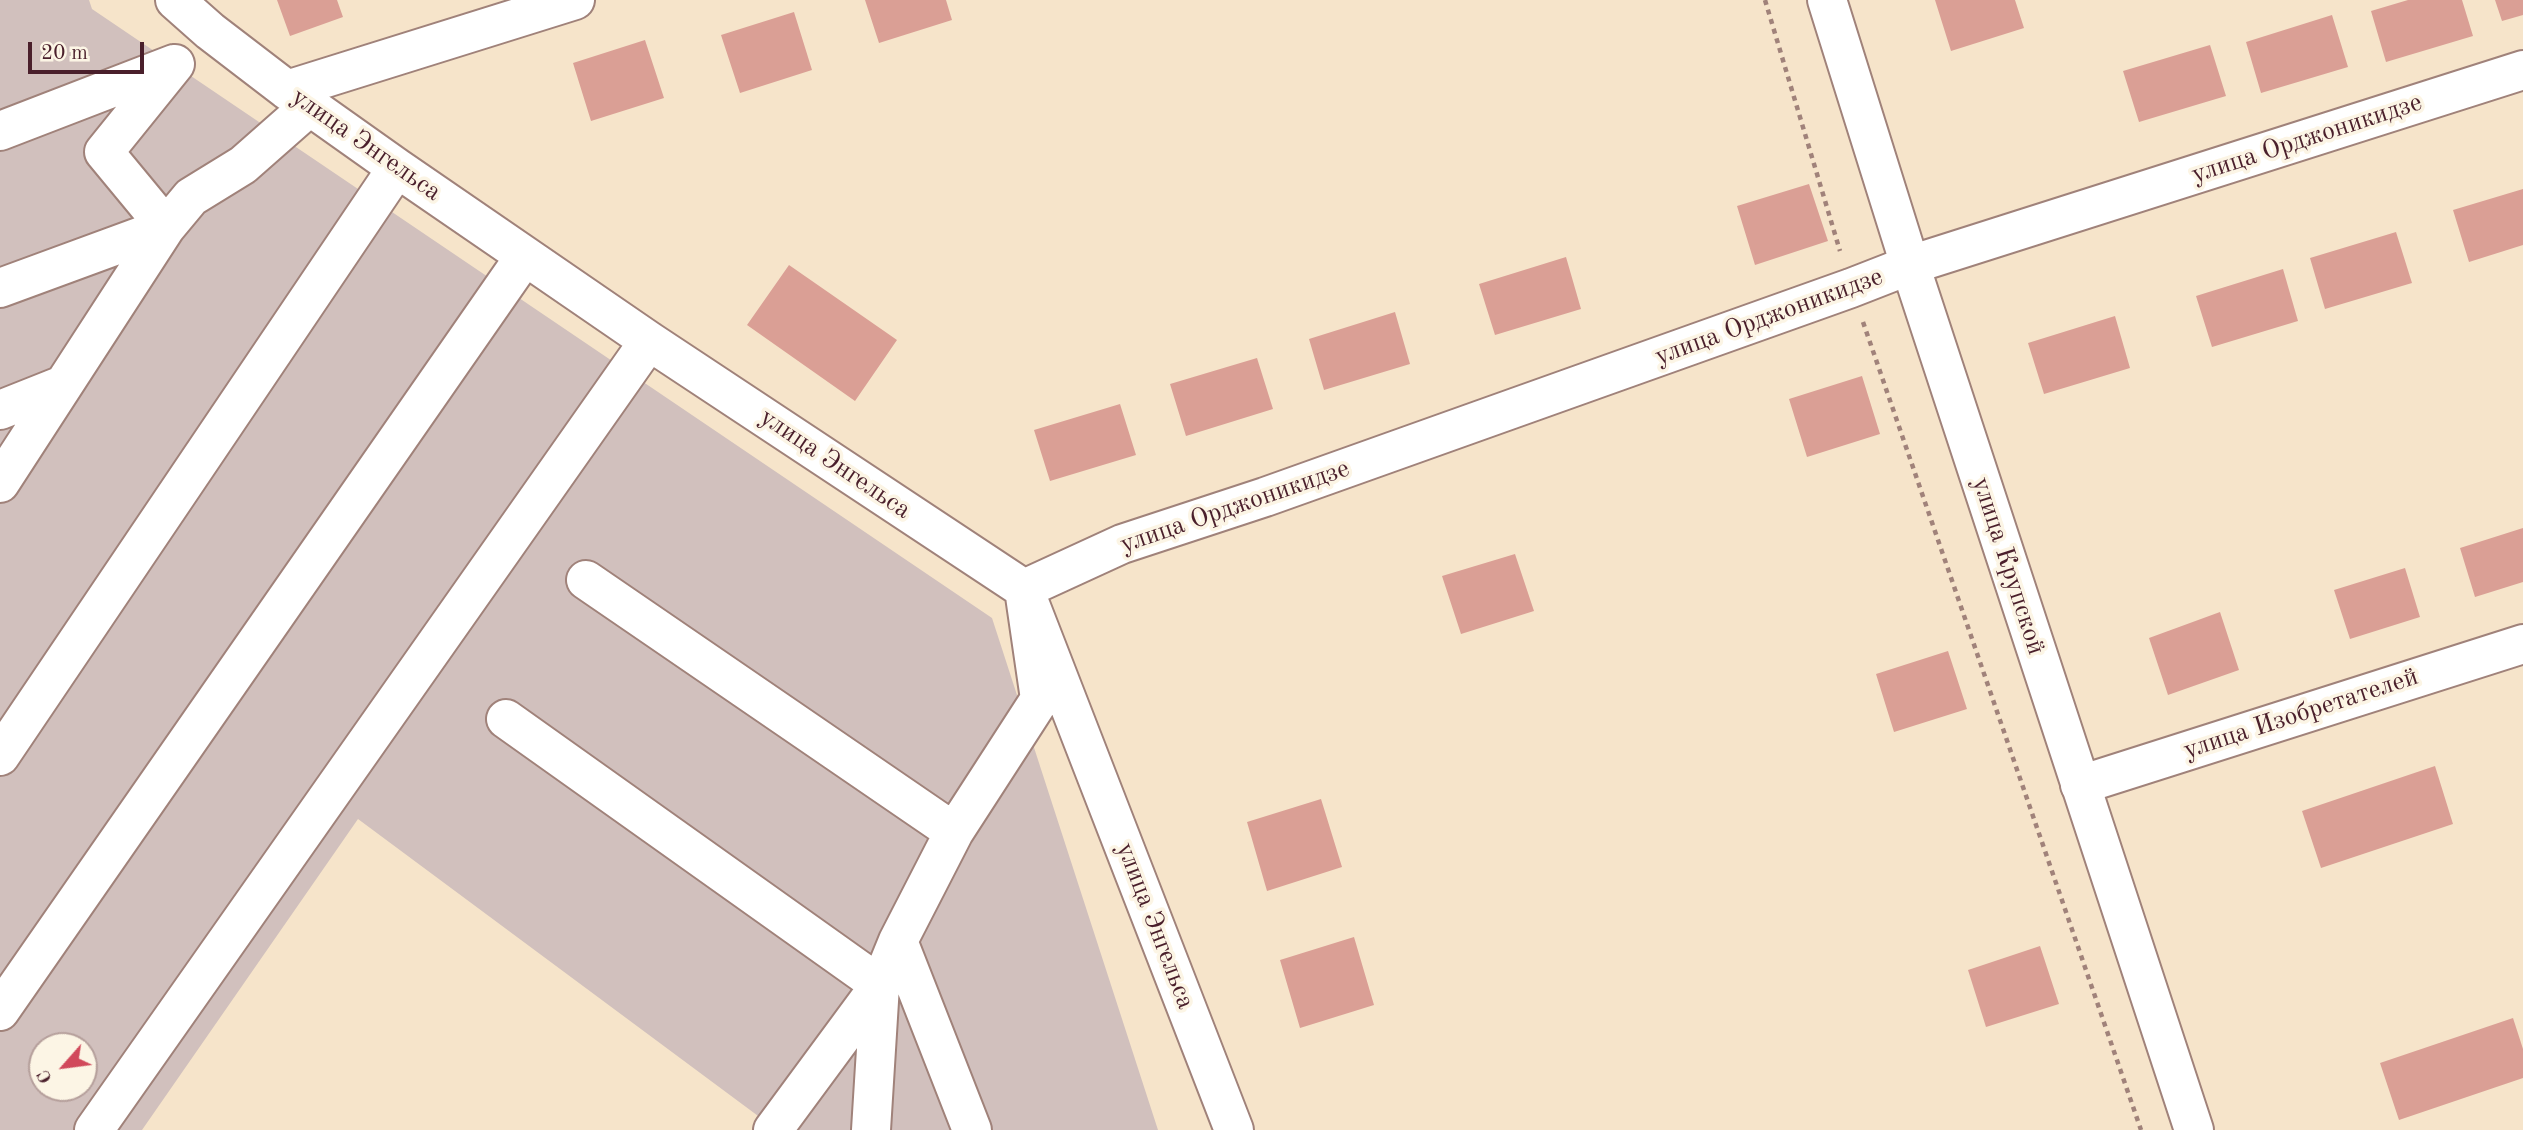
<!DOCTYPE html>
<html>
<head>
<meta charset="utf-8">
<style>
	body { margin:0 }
	#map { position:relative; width:2523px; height:1130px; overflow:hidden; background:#f6e4ca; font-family:"Old Standard TT",serif }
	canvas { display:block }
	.north { position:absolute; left:28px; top:1032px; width:70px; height:70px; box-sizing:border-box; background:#fcf5e5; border:2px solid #b59f9b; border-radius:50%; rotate:242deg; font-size:19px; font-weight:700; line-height:28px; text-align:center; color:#4a1f2b }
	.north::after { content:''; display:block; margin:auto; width:24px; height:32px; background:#d1495b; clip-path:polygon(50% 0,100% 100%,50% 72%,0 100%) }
	.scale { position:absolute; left:28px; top:42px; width:116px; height:32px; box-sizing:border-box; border:4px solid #4a1f2b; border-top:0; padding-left:9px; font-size:21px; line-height:24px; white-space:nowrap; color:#4a1f2b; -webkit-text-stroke:5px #fcf5e5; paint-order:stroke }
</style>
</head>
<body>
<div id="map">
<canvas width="2523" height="1130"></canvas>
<div class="north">С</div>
<div class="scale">20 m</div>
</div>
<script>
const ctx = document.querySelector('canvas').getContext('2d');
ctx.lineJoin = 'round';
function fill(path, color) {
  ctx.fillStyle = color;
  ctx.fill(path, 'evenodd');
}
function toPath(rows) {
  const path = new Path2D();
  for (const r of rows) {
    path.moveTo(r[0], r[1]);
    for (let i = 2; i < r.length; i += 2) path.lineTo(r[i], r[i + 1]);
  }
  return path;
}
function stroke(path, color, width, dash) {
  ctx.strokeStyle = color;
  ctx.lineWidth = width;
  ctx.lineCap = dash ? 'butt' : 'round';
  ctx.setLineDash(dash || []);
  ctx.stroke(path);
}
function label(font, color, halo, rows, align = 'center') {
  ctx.font = font + ' "Old Standard TT",serif';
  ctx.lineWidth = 7;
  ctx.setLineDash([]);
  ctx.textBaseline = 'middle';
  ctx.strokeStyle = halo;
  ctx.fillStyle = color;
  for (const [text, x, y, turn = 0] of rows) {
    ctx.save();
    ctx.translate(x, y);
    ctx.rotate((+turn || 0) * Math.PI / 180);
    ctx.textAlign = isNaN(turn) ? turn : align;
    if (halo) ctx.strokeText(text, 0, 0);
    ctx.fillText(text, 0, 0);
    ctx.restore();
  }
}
fill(toPath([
	[0,0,89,0,92,9,992,618,1158,1130,777,1130,358,819,142,1130,0,1130],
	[42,1046,84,1046,84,1088,42,1088]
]), '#d1c0bd');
fill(toPath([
	[277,0,337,0,343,17,290,36],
	[865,0,946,0,952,20,879,43],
	[1935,0,2015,0,2024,28,1951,51],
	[2408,0,2462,0,2473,36,2386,62,2371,11],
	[2495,0,2523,0,2523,15,2502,21],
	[794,12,812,70,740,93,721,35],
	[2332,15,2348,67,2261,93,2246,42],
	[645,40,664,98,591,121,573,63],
	[2210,45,2226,96,2139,122,2123,71],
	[1809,184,1828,241,1755,265,1737,206],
	[2523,189,2523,245,2469,262,2453,210],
	[2396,232,2412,283,2325,309,2310,258],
	[1566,257,1581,309,1495,335,1479,284],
	[789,265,897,340,855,401,747,325],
	[2283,269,2298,321,2212,347,2196,296],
	[1395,312,1410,364,1324,390,1309,339],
	[2115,316,2130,368,2044,394,2028,343],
	[1257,358,1273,409,1186,436,1170,384],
	[1862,376,1880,434,1807,457,1789,399],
	[1120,404,1136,455,1050,481,1034,430],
	[2523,528,2523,582,2475,597,2460,548],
	[1515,554,1534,611,1461,634,1442,576],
	[2405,568,2420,617,2350,639,2334,590],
	[2220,612,2239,670,2168,695,2149,638],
	[1948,651,1967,709,1894,732,1876,674],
	[2435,766,2453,824,2321,868,2302,811],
	[1321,799,1342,867,1267,891,1247,822],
	[1354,937,1374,1005,1300,1028,1280,960],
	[2040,946,2059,1004,1986,1027,1968,970],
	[2513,1018,2523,1049,2523,1078,2399,1120,2380,1063]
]), '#da9f95');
const minor = toPath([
	[175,0,210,31,287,90,397,168,649,341,1024,589,1234,1130],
	[287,90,575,0],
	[0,131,174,64],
	[0,288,166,227,104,152,175,64],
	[0,410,63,385],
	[0,483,166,227,191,197,243,165,310,106],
	[586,580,954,832],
	[506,719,880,985,871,1130],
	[0,756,397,168],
	[2080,785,2523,644],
	[898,941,972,1130],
	[0,1011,525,256],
	[94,1130,649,341],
	[773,1130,880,985,898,941,954,832,1040,699,1024,589,1122,544,1265,497,1851,288,1910,265,2523,70]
]);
const major = toPath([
	[1827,0,1910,265,2194,1130]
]);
stroke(minor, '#a0827a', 42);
stroke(major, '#a0827a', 42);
stroke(toPath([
	[1765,0,1840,251],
	[1863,322,2141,1130]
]), '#a0827a', 4.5, [5, 5]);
stroke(minor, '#fff', 38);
stroke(major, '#fff', 38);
label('26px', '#4a1f2b', '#fcf5e5', [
	["улица Орджоникидзе",2307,139,-18],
	["улица Энгельса",366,145,35],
	["улица Орджоникидзе",1769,317,-20],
	["улица Энгельса",835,464,34],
	["улица Орджоникидзе",1235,507,-19],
	["улица Крупской",2008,566,72],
	["улица Изобретателей",2301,714,-18],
	["улица Энгельса",1155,926,69]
]);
</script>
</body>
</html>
